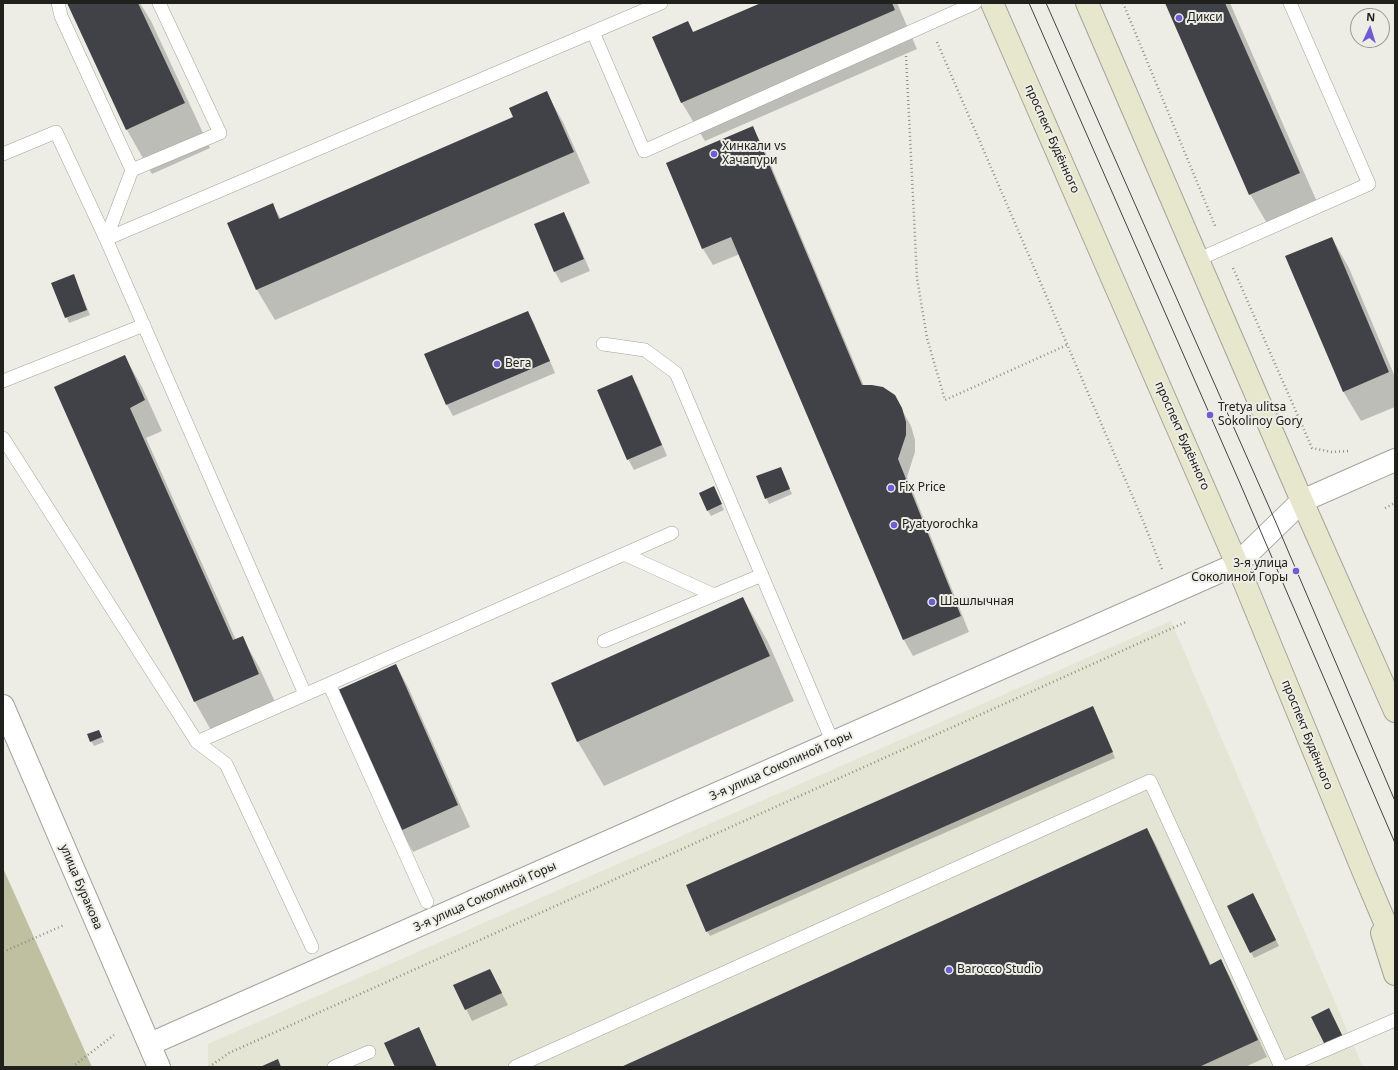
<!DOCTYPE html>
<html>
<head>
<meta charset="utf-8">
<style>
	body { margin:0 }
	#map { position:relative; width:1398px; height:1070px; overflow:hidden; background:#edede5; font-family:"Noto Sans",sans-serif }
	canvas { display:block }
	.frame { position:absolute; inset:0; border:4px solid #20201d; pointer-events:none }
	.north { position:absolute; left:1350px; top:8px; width:40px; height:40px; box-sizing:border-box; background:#edede5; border:1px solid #9b9b95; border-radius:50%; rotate:4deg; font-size:11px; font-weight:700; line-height:16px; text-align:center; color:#20201d }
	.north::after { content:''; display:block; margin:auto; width:14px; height:18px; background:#6d5cd6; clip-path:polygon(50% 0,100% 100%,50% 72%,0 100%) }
</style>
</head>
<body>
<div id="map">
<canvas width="1398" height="1070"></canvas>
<div class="frame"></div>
<div class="north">N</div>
</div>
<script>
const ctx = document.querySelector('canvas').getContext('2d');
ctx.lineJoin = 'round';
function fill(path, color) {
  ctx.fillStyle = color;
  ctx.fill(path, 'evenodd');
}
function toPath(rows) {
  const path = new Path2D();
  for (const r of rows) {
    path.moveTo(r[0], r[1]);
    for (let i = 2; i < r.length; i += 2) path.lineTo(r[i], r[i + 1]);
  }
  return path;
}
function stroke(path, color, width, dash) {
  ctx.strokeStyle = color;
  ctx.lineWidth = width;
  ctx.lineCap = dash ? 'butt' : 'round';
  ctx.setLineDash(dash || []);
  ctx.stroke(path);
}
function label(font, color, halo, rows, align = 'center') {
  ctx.font = font + ' "Noto Sans",sans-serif';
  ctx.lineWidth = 4;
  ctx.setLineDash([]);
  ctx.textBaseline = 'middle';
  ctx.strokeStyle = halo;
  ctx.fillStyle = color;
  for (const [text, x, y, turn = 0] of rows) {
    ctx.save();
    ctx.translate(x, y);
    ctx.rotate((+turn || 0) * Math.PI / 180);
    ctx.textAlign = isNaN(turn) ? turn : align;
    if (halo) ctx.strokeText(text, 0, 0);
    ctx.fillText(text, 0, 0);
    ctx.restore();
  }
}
fill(toPath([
	[1171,621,1363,1067,208,1067,208,1044]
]), '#e4e5d5');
fill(toPath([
	[3,868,92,1067,3,1067]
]), '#bec0a0');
fill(toPath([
	[68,3,140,3,151,21,210,148,152,174,127,130],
	[764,3,897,3,917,49,705,141,682,103,654,37,688,23,694,33],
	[1166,3,1230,3,1321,211,1272,232,1250,194],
	[546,92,563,122,590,183,275,320,257,290,228,223,272,204,281,219,514,118],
	[752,128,762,144,864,386,894,395,911,426,915,440,915,452,907,477,969,632,913,656,904,640,740,254,713,265,703,249,667,164],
	[563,213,570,224,590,271,561,283,555,272,535,225],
	[1332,238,1349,268,1395,377,1395,407,1361,421,1343,391],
	[74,276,90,315,69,323,53,284],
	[528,312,534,323,555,373,453,416,447,405],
	[125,357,142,387,162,431,146,438,236,640,242,637,259,667,276,704,212,732,195,702,55,387],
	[631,376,638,387,667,456,634,470,628,459],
	[783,473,792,494,769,504,757,477],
	[716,493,724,510,711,516,708,511],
	[743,598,768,642,794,701,604,786,578,742,552,684],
	[396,665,408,687,470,827,413,852,401,830],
	[1095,712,1115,758,710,936,707,931],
	[101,736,104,742,94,746,91,741],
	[1147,829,1156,845,1211,965,1221,961,1230,977,1267,1057,1245,1067,623,1067],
	[1256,900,1279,946,1254,958,1228,907],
	[490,970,508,1005,472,1021,455,986]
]), '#0003');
fill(toPath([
	[67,3,138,3,185,103,126,130],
	[761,3,892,3,895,10,681,103,652,37,688,21,693,32],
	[1165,3,1225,3,1300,173,1249,195],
	[547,91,574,152,256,290,227,223,273,203,279,219,513,117,509,108],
	[753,126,862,385,872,385,883,387,895,395,902,408,906,422,906,435,898,459,961,616,903,640,731,237,702,249,666,163],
	[564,212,584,259,554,272,534,224],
	[1332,237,1389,372,1343,392,1285,256],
	[74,274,87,310,65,318,51,283],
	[528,311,550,361,446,405,424,354],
	[125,355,145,400,130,408,233,640,243,636,259,674,194,702,54,387],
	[632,375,662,445,627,460,597,390],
	[781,467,790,489,765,499,756,476],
	[714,486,722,504,707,511,699,493],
	[743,597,770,656,577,742,551,683],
	[396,664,458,805,400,831,338,690],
	[1093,706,1113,752,706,932,686,885],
	[99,730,102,737,90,742,87,734],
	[1147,828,1210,965,1221,959,1258,1040,1199,1067,621,1067],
	[1253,893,1276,940,1250,953,1227,906],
	[490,969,502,993,465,1010,453,985],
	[1329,1008,1343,1037,1325,1045,1311,1017],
	[419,1027,437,1067,395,1067,384,1043],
	[278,1059,281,1067,260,1067]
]), '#414148');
const service = toPath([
	[58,3,61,16,132,170,106,239,305,694],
	[661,3,593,32,644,151,975,3],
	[3,154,56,132,106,239,593,32],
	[132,170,220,133,159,3],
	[1199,259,1369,184,1290,3],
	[603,344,645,350,676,373,833,743],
	[3,381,144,325],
	[3,438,197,742,226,764,312,947],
	[624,554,714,595],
	[604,641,762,575],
	[329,684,672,533],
	[197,742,329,684,427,902],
	[334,1067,369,1052],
	[515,1067,1150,781,1281,1067],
	[1286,1067,1395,1020]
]);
const minor = toPath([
	[150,1044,1237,564,1302,501,1395,460]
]);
const tertiary = toPath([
	[3,706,159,1067]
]);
const secondary = toPath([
	[992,3,1237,564,1364,873,1395,946],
	[1087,3,1302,501,1395,711],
	[1382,933,1395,974]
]);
stroke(service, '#a2a39b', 14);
stroke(minor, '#a2a39b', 24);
stroke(tertiary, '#a2a39b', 24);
stroke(secondary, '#a2a39b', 24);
stroke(toPath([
	[1123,3,1216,228],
	[937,42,1144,523,1162,569],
	[906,56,917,278,927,338,945,400,1067,345],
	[1233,268,1312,448,1332,452,1350,451],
	[1385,508,1395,503],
	[3,952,64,925],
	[72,1067,114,1035],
	[209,1067,229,1053,1186,622]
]), '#90908a', 2.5, [1, 3]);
stroke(service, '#fff', 13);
stroke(minor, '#fff', 22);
stroke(tertiary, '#fff', 22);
stroke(secondary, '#e7e7ce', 22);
stroke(toPath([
	[1029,3,1239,481,1395,843],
	[1046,3,1277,525,1395,801]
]), '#434340', 1);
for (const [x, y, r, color] of [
	[1179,18,4,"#6d5cd6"],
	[714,154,4,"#6d5cd6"],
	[497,364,4,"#6d5cd6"],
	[1210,415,4,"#6d5cd6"],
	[891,488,4,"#6d5cd6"],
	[894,525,4,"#6d5cd6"],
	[1296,571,4,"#6d5cd6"],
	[932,602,4,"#6d5cd6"],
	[949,970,4,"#6d5cd6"]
]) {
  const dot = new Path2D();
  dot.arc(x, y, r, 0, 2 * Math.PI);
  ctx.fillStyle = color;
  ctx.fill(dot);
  stroke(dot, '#edede5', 1.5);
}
label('12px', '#20201d', '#edede5', [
	["Дикси",1187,18],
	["Хинкали vs",722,147],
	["Хачапури",722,161],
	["Вега",505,364],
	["Tretya ulitsa",1218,408],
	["Sokolinoy Gory",1218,422],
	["Fix Price",899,488],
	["Pyatyorochka",902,525],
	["3-я улица",1288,564,"right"],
	["Соколиной Горы",1288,578,"right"],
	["Шашлычная",940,602],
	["Barocco Studio",957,970]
], 'left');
label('12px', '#20201d', '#edede5', [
	["проспект Будённого",1052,139,66],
	["проспект Будённого",1182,436,66],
	["проспект Будённого",1307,735,68],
	["3-я улица Соколиной Горы",781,766,-24],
	["улица Буракова",81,887,67],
	["3-я улица Соколиной Горы",485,897,-24]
]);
</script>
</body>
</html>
